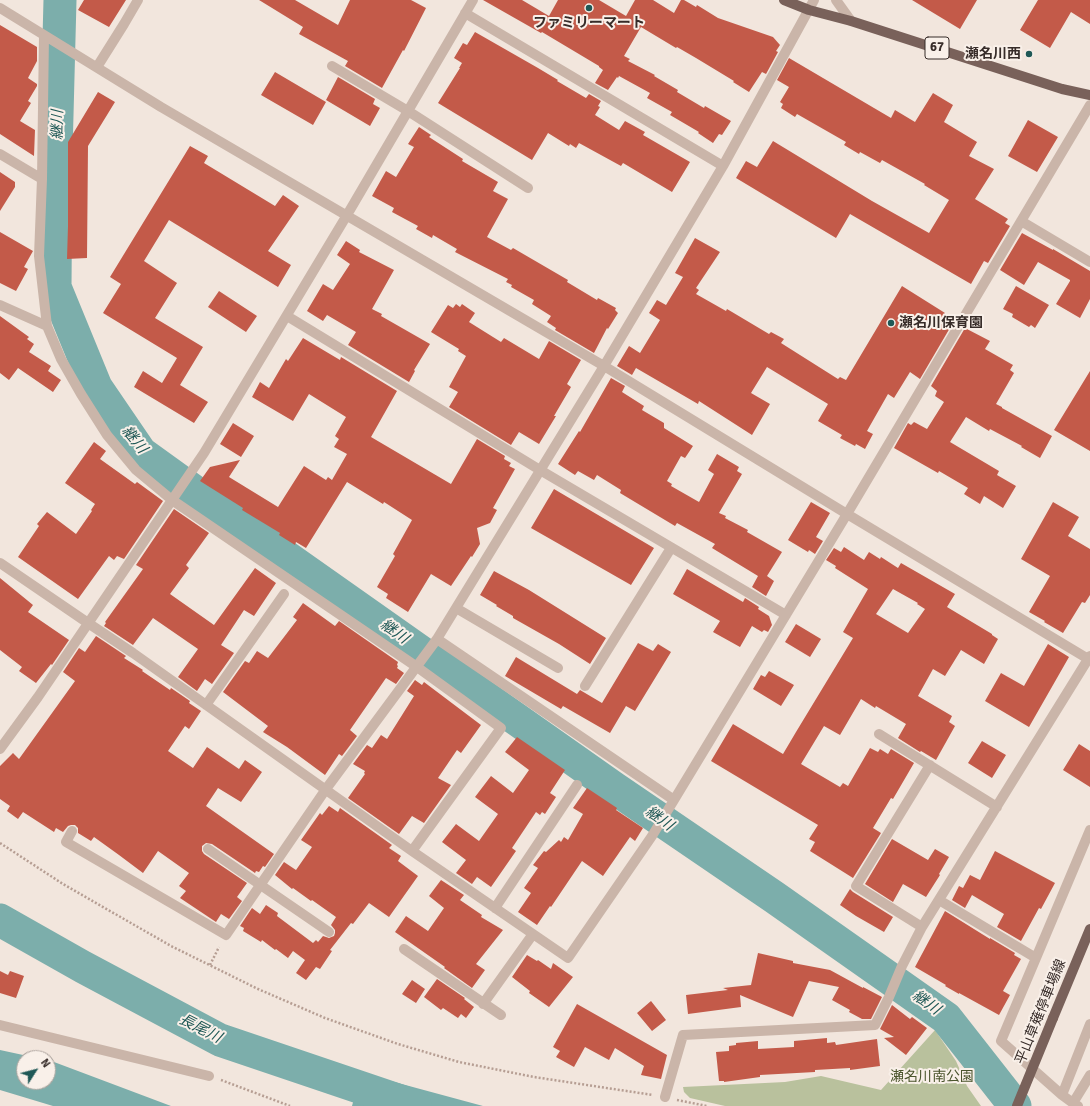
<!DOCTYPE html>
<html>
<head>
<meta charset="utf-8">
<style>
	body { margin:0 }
	#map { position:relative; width:1090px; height:1106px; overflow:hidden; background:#f2e6dd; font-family:Signika,sans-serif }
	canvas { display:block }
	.north { position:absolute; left:16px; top:1050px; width:40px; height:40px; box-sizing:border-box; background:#f9f0e9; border:1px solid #aba29c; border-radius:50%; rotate:54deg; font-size:11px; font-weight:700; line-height:16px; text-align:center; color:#372c29 }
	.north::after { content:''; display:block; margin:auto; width:14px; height:18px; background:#1f5856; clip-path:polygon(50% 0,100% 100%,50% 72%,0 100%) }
</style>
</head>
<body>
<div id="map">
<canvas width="1090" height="1106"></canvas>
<div class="north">N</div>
</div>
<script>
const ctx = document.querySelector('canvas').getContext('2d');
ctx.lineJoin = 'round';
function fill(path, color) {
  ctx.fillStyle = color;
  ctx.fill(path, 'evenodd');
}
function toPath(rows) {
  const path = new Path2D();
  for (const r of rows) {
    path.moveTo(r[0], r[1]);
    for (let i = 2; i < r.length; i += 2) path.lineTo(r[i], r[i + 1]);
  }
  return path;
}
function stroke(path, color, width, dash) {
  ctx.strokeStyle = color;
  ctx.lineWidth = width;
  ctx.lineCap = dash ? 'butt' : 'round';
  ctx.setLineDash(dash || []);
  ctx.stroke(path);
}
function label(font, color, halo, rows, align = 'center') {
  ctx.font = font + ' Signika,"Noto Sans JP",sans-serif';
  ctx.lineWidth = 4;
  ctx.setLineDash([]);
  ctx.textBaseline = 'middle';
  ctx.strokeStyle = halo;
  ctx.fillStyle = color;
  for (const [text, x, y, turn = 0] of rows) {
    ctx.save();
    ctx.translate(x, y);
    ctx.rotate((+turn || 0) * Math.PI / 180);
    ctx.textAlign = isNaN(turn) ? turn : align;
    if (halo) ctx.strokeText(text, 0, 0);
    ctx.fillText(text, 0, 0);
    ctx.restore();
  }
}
fill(toPath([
	[935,1030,956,1061,967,1086,981,1106,725,1106,690,1098,684,1092,683,1087,785,1082,821,1076,881,1090]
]), '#b9c19d');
fill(toPath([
	[0,1050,37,1058,24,1058,24,1082,48,1082,48,1060,54,1062,171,1106,53,1106,0,1090],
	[361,1073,483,1106,352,1106]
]), '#7caeab');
stroke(toPath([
	[60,0,56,153,55,287,96,387,141,453,245,528,614,788,774,897,946,1018,1015,1106],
	[0,920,83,967,220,1040,415,1106]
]), '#7caeab', 33);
fill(toPath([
	[84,0,126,0,109,27,78,10],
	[259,0,295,0,338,25,350,0,411,0,426,8,404,51,403,50,382,88,345,66,348,61,299,34,303,27],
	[483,0,522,0,549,16,558,0,599,0,626,16,635,0,653,0,674,13,681,0,684,0,696,7,697,5,718,18,773,37,780,45,776,51,778,52,766,74,762,72,749,92,733,82,734,81,696,58,677,47,676,48,641,27,624,56,630,59,628,61,655,75,654,76,678,90,677,92,704,108,705,106,731,121,722,135,719,134,713,143,698,133,699,132,670,115,672,112,647,98,650,93,619,76,618,78,617,77,608,90,595,83,603,70,599,67,599,66,542,32,541,33],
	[912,0,977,0,960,29],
	[1038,0,1090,0,1090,24,1071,12,1050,48,1020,30],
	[0,25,37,47,37,61,28,78,37,84,37,86,28,101,31,103,20,121,35,130,34,156,0,134],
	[475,32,538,68,558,80,557,81,586,98,589,94,601,101,598,106,600,107,595,115,619,130,625,121,645,132,643,135,690,162,672,192,623,163,621,166,579,143,576,148,570,144,569,146,548,133,532,160,438,103,460,68,459,68,462,63,454,58,463,43,467,45],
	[789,58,891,118,895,110,915,122,933,93,953,105,944,122,977,142,969,156,994,169,975,199,1008,219,1005,223,1010,226,988,263,984,261,971,284,850,214,836,238,736,178,746,161,757,167,773,141,872,201,929,233,949,200,924,185,925,184,882,160,880,163,860,152,859,154,844,145,846,142,797,114,795,117,781,108,783,104,780,102,789,87,777,80],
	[275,72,326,102,313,125,261,95],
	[338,77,375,99,373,104,380,108,370,126,326,100],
	[98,92,115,102,88,146,87,258,67,259,68,226,68,142],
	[1028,120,1058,137,1037,172,1008,156],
	[419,127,431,135,429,137,463,159,462,161,498,182,493,191,508,199,487,237,511,250,513,248,568,280,567,282,597,300,598,298,616,308,615,310,618,313,608,329,607,328,594,353,555,330,556,328,547,322,551,316,532,304,534,300,511,287,512,285,506,282,508,279,455,252,457,249,433,235,432,238,416,229,418,226,392,212,394,208,372,196,386,171,396,177,414,147,408,144],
	[190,146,208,156,204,163,275,206,283,195,299,206,268,251,291,265,278,287,169,220,144,261,177,283,155,318,203,347,180,385,208,402,194,423,134,387,143,371,162,383,177,358,103,313,121,284,110,277],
	[0,172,15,182,15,187,0,211],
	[0,232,33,251,24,267,28,269,16,291,0,283],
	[1022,233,1053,250,1053,249,1090,271,1090,299,1080,318,1056,304,1070,281,1070,280,1038,262,1024,285,1000,270],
	[695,238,720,252,696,288,699,290,696,294,726,311,727,309,769,334,771,332,784,339,781,343,838,379,840,377,846,380,902,286,945,313,944,315,954,321,920,379,910,372,894,398,888,394,867,431,873,434,865,449,856,444,855,446,840,438,842,435,818,421,828,404,767,367,751,393,770,404,752,435,699,401,698,404,636,368,632,375,617,366,629,346,640,353,660,320,649,313,657,300,666,305,683,277,675,273],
	[346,241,360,250,359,252,394,270,372,309,382,314,381,316,430,344,414,370,415,371,409,382,348,345,356,332,327,315,323,321,307,311,323,284,333,290,350,264,337,255],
	[1016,286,1049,305,1035,328,1031,325,1029,327,1012,317,1013,314,1003,309],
	[219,291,257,316,246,332,208,307],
	[456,304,460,307,462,304,475,313,469,322,501,342,504,338,539,359,549,341,581,360,567,384,571,387,554,416,556,416,539,444,519,432,511,445,449,407,458,392,449,387,466,356,458,351,459,349,431,332,448,305,453,308],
	[0,316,29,337,27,339,34,344,29,352,51,366,48,371,61,380,53,392,18,368,9,380,0,373],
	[965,328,990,341,985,349,1013,365,1010,370,1014,373,996,404,1002,407,1002,408,1052,436,1040,458,1021,447,1022,446,990,429,989,431,966,417,950,442,999,471,997,475,1016,486,1003,508,984,496,980,504,964,494,968,488,939,471,938,473,894,448,908,423,911,425,914,422,927,429,944,402,935,396,937,391,931,386],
	[303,338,340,360,341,357,397,391,371,437,451,484,477,439,505,456,504,459,511,463,509,466,515,469,493,508,497,510,490,523,477,528,480,544,472,557,471,556,451,586,431,574,408,612,386,598,388,594,377,587,395,556,393,554,412,520,384,502,383,504,347,482,306,548,296,542,295,545,279,535,280,533,242,510,243,508,200,481,210,467,240,460,229,477,278,507,304,466,326,480,328,477,332,480,347,454,334,447,339,439,335,436,346,417,309,394,293,421,252,397,260,382,269,388,286,359,288,361],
	[1090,371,1090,451,1054,430],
	[611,378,625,386,622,392,644,406,642,410,664,423,664,428,693,446,685,458,681,456,667,481,672,484,671,486,699,502,714,474,708,470,717,454,739,467,737,471,742,474,719,513,726,516,725,518,748,530,747,532,782,552,767,576,774,581,766,596,752,587,758,576,712,548,715,544,677,523,675,526,620,493,621,490,597,475,594,480,578,471,575,475,558,464,579,431,580,432],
	[233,423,254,436,241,457,220,444],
	[94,442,106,451,100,459,135,484,137,482,163,501,124,559,117,556,114,560,109,556,78,599,18,557,39,526,37,524,47,512,76,534,92,511,91,510,95,504,65,483],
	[554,489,654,548,631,585,531,528],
	[811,502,830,513,816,537,823,541,815,554,809,550,808,552,788,540],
	[1053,502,1079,517,1068,536,1090,549,1090,595,1085,603,1082,602,1063,633,1044,622,1045,621,1029,612,1050,576,1021,559],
	[174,509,209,533,186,565,189,568,170,594,214,625,255,568,276,583,254,616,244,610,221,645,234,653,212,684,205,679,197,691,178,677,198,649,153,618,133,645,104,626,106,623,105,622,143,569,136,565],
	[844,547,864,560,869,552,880,559,881,557,898,568,901,563,955,594,947,607,992,634,992,635,998,639,984,664,961,650,945,676,933,669,918,696,952,716,949,722,955,726,936,760,921,751,920,752,898,738,906,724,876,706,875,708,861,699,840,735,824,726,801,764,840,787,843,783,848,786,870,748,878,752,880,749,888,754,891,749,914,763,893,799,891,798,873,828,881,833,853,878,810,851,815,842,809,839,818,825,711,761,733,724,783,754,796,732,853,638,843,632,868,589,835,568,836,566,826,560,834,548,841,552],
	[893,589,918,603,917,604,925,609,908,633,876,614],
	[687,569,743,602,745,598,759,607,758,609,769,616,772,625,768,632,764,630,762,632,752,626,740,647,713,632,720,621,673,594],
	[494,571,529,590,606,638,590,664,559,644,513,618,513,616,496,606,497,605,480,595],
	[0,578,33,605,28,612,69,640,52,665,51,664,36,683,19,671,22,667,0,650],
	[303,603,335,626,339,621,398,662,397,665,398,666,397,668,404,673,396,684,386,678,350,730,357,736,342,756,339,754,325,775,287,747,263,732,268,726,223,692,245,661,249,663,257,651,268,658,297,620,293,617],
	[796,624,821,639,810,657,785,642],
	[96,636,126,656,124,658,143,670,142,671,170,690,171,688,190,701,189,703,201,711,189,729,185,726,168,751,193,768,207,747,239,769,245,760,262,772,241,802,218,788,206,806,274,854,265,867,263,866,259,872,256,871,255,873,212,844,206,843,202,846,202,851,204,854,247,883,237,897,242,901,229,919,221,914,216,922,180,898,186,891,179,886,189,873,158,851,143,873,119,855,94,837,91,841,78,833,78,828,75,825,71,825,68,826,63,832,56,828,54,832,23,812,18,819,7,811,10,806,0,799,0,766,13,753,19,759,75,681,63,672,79,648,85,652],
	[638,643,653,651,658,644,671,652,635,711,626,706,610,733,563,706,561,709,505,676,516,657,577,694,580,690,602,703],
	[1048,644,1069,657,1029,727,985,701,1001,673,1024,686],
	[769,671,794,685,781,706,753,689,761,675,765,677],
	[415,680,422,685,424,682,481,725,461,753,457,750,438,778,451,785,424,823,412,816,399,834,348,798,365,774,364,773,365,771,353,764,367,745,372,748,381,735,387,739,414,696,407,691],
	[517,737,565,770,550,793,556,797,545,814,542,812,540,815,536,812,512,848,516,851,491,887,477,877,472,884,456,873,466,860,442,842,456,824,479,841,498,814,475,797,491,776,513,793,529,770,505,752],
	[982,741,1006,755,992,778,968,763],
	[1079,744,1090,751,1090,787,1063,770],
	[587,788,617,808,616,810,643,828,635,841,630,837,603,876,582,861,551,907,550,906,537,925,518,912,531,893,524,888,538,868,533,865,544,851,546,852,559,840,561,842,564,837,568,840,583,814,573,808],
	[329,806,338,812,340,808,392,845,389,848,401,856,398,861,418,876,389,917,369,903,353,924,351,923,330,950,332,951,320,969,316,967,306,980,296,973,305,960,293,951,288,958,276,949,275,950,262,940,261,942,243,931,244,928,240,926,252,908,260,914,266,905,278,913,277,916,313,943,316,940,318,942,323,936,329,938,334,936,335,933,335,930,331,925,336,917,312,900,311,901,293,888,292,889,275,875,284,862,296,870,312,847,301,840,320,813,322,815],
	[892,839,928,860,935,849,949,857,939,874,940,875,926,897,903,884,893,902,865,884],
	[995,851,1055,883,1041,909,1039,908,1021,941,997,927,1004,914,972,895,965,908,952,900,959,886,963,888,970,875,980,880],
	[441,880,464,895,460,900,482,915,481,917,503,930,476,964,485,970,472,988,444,968,445,967,395,932,406,916,428,931,444,908,429,896],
	[850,889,853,892,893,917,884,932,856,916,840,905],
	[945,911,990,939,990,938,1015,953,1014,955,1021,959,1003,991,1010,995,999,1015,959,993,959,994,945,986,946,985,915,967],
	[758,953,793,961,793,963,830,970,863,988,863,987,882,997,871,1019,862,1019,849,1012,850,1010,832,1000,839,987,809,981,793,1017,740,995,741,1007,688,1014,686,995,728,990,723,988,751,985],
	[527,955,537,961,538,960,551,969,553,963,573,977,549,1007,529,993,530,991,512,977],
	[0,971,8,975,10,971,24,976,16,998,0,993],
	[437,979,465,998,464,999,474,1007,466,1018,461,1014,458,1018,443,1008,441,1010,424,997],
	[412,980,425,989,416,1003,402,994],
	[651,1001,666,1020,652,1031,637,1013],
	[577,1004,667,1055,661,1079,641,1075,644,1066,615,1048,609,1060,585,1047,574,1067,556,1057,560,1051,553,1047],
	[892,1005,910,1019,912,1017,927,1028,906,1055,884,1038,894,1037,880,1029],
	[827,1038,827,1043,835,1042,836,1045,877,1039,880,1066,850,1070,850,1068,815,1070,815,1072,760,1075,760,1077,724,1082,724,1081,719,1081,716,1052,729,1051,729,1046,736,1045,736,1043,758,1041,758,1049,794,1047,794,1041]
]), '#c35a49');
stroke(toPath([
	[0,843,63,884,171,946,258,989,325,1018,398,1044,459,1062,534,1077,653,1095],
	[210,965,219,947],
	[221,1080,290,1106],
	[677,1100,707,1106]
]), '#b69e93', 2.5, [2, 2]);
stroke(toPath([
	[836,0,851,21],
	[0,8,161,107,604,366,847,514,1090,660],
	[465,13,723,166],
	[44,35,42,179,39,256,47,326,61,359,81,394,107,435,136,470,172,500,417,667,501,728,412,851],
	[332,66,408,111,528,188],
	[97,67,124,24,138,0],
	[0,154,42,179],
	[1021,221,1090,262],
	[0,305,47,326],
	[287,316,540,470,786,615],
	[0,563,88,623,133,653,412,851,568,958,652,836,674,800,847,514,1090,105],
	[456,608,558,668],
	[437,639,674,800],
	[585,686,671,548],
	[206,705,284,594],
	[879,734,997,807],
	[0,749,38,697,204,453,347,215,473,0],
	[72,831,66,842,226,935,326,789,437,639,604,366,723,166,814,0],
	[208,849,329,932],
	[939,900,1036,958],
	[495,908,577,785],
	[922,927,856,886,930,765],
	[404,949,501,1015],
	[483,1004,533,934],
	[0,1025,209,1076],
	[1062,1095,1090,1024],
	[665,1097,683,1035,875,1025,889,997,902,966,922,927,1090,656],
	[1073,1103,1062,1095,1001,1041,1090,830],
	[1078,1106,1073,1103,1090,1075]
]), '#cab5a9', 10);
stroke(toPath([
	[784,0,809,10,851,21,1062,89,1090,95],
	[1053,1018,1090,929]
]), '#79615a', 10);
stroke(toPath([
	[1017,1106,1053,1018]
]), '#79615a', 10);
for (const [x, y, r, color] of [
	[589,8,4,"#1f5856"],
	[1029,54,4,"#1f5856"],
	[891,323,4,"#1f5856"]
]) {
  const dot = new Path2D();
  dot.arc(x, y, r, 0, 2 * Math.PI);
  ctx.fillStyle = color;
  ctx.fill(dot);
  stroke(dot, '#f9f0e9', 1.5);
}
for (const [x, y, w] of [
	[937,48,24]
]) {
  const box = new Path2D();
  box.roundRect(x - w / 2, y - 11, w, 22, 3);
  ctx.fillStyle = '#f9f0e9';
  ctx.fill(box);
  stroke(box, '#372c29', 1);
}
label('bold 13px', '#372c29', null, [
	["67",937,48]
]);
label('bold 14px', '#372c29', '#f9f0e9', [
	["ファミリーマート",589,23],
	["瀬名川西",1021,54,"right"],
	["瀬名川保育園",899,323,"left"]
]);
label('14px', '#372c29', '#f9f0e9', [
	["平山草薙停車場線",1041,1012,-68]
]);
label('14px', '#4b552d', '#f9f0e9', [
	["瀬名川南公園",932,1077]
]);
label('italic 15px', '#1f5856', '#f9f0e9', [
	["継川",58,125,-89],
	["継川",134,440,51],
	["継川",394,632,35],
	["継川",659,819,35],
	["継川",926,1003,35],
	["長尾川",200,1029,27]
]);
</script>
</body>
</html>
